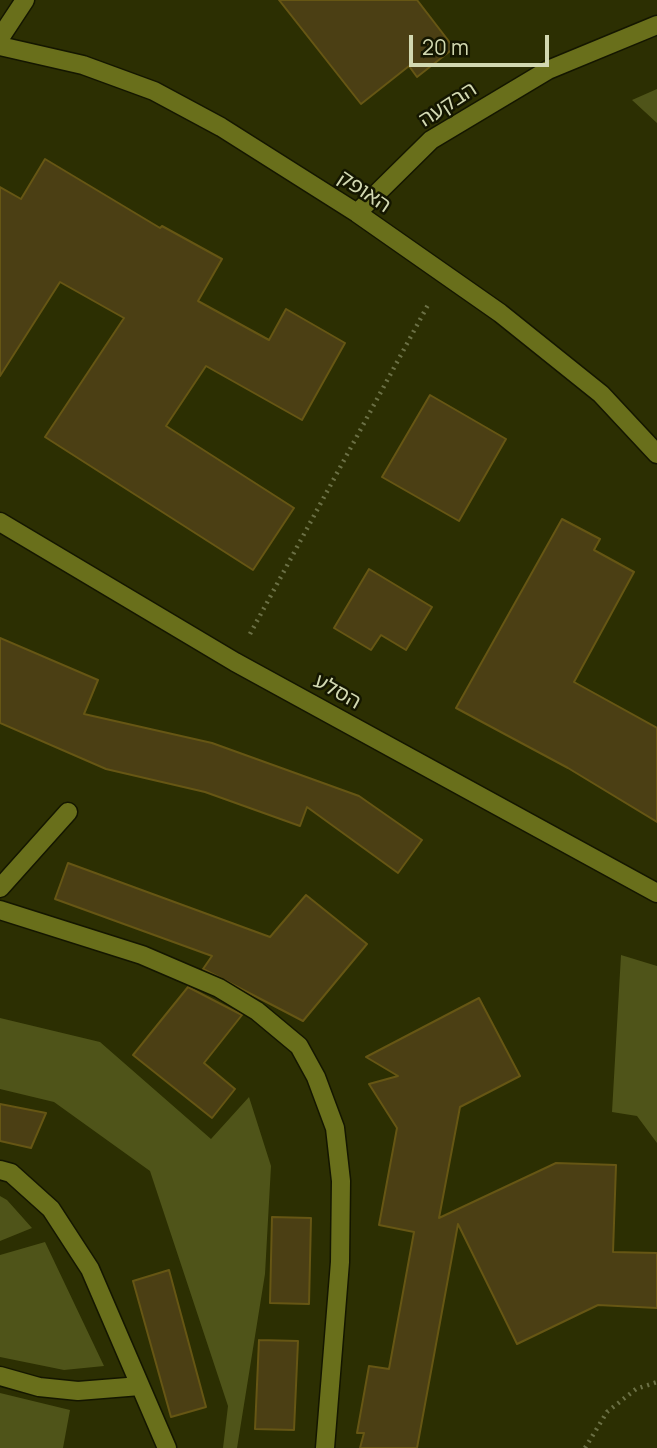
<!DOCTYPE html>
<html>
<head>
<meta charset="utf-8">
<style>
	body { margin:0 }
	#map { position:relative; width:657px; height:1448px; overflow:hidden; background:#2c2f02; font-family:Manrope,sans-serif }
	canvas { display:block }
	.scale { position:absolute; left:409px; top:35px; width:140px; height:32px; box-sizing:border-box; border:4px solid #d2d8b1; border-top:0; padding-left:9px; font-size:21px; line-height:24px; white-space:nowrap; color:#d2d8b1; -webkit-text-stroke:5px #141600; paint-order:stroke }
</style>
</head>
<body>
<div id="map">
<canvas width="657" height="1448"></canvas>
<div class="scale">20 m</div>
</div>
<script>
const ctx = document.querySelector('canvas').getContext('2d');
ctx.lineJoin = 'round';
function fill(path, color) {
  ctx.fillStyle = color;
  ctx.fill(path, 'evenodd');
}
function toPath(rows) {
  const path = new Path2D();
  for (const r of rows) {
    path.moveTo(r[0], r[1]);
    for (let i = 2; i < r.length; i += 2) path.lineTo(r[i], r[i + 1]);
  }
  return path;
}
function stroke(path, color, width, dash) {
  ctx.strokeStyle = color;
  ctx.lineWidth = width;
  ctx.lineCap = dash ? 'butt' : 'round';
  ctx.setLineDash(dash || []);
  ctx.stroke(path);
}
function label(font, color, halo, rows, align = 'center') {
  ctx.font = font + ' Manrope,"Noto Sans Hebrew",sans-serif';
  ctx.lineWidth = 5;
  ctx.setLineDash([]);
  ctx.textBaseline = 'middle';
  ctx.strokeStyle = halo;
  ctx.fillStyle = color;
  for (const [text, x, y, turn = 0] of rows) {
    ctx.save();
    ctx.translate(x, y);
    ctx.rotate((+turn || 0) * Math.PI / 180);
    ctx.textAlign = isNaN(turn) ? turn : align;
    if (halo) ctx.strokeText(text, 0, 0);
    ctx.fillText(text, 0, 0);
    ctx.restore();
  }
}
fill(toPath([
	[657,89,657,123,632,100],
	[621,955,657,966,657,1143,637,1116,612,1112],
	[0,1018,100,1042,211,1139,249,1097,271,1166,265,1274,237,1448,223,1448,228,1406,150,1171,54,1102,0,1089],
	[0,1196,7,1200,32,1228,0,1241],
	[45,1242,104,1366,64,1370,0,1357,0,1255],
	[0,1393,70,1410,63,1448,0,1448]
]), '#4f5419');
const building = toPath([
	[279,0,417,0,454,48,417,77,409,66,361,104,279,0],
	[45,159,160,228,162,226,222,259,198,301,269,340,286,309,345,343,302,420,206,366,166,426,294,508,253,570,45,437,124,318,60,282,0,376,0,187,21,199,45,159],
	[430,395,506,439,459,521,382,477,430,395],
	[562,519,600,539,594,550,634,572,574,682,657,728,657,822,568,768,456,708,562,519],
	[369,569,432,607,406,650,381,635,371,650,334,628,369,569],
	[0,638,98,680,84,714,212,743,359,796,422,840,398,873,307,807,300,826,205,792,106,769,0,723,0,638],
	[68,863,270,937,306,895,367,944,303,1021,203,969,212,956,55,899,68,863],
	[188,987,242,1015,204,1063,235,1089,212,1118,133,1055,188,987],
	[479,998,520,1076,460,1107,439,1218,556,1163,616,1165,613,1252,657,1253,657,1308,598,1305,517,1344,458,1224,417,1448,360,1448,364,1433,357,1433,369,1366,389,1369,414,1232,379,1225,397,1128,369,1084,398,1076,366,1057,479,998],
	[0,1104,46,1113,31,1148,0,1141,0,1104],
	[272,1217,311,1218,309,1304,270,1303,272,1217],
	[169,1270,206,1407,171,1417,133,1281,169,1270],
	[259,1340,298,1341,294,1430,255,1429,259,1340]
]);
fill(building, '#4b3f14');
stroke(building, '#665614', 2);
const minor = toPath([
	[0,38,25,0],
	[0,46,83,65,154,91,221,127,357,213,500,313,601,394,657,454],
	[357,213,431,140,548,70,657,25],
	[0,522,235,662,657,893],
	[0,888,68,812],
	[0,910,142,955,219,988,257,1011,299,1046,316,1077,335,1128,341,1181,340,1262,325,1448],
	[0,1170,11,1173,51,1209,90,1269,167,1448],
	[0,1376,39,1387,78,1391,140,1386]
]);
stroke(minor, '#141600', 21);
stroke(toPath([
	[250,634,429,303],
	[585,1448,607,1412,636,1389,657,1382]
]), '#6b7045', 4.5, [2, 5]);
stroke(minor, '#696f1b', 18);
label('21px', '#d2d8b1', '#141600', [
	["הבקעה",448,105,-33],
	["האופק",364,192,34],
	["הסלע",337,692,29]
]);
</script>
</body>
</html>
